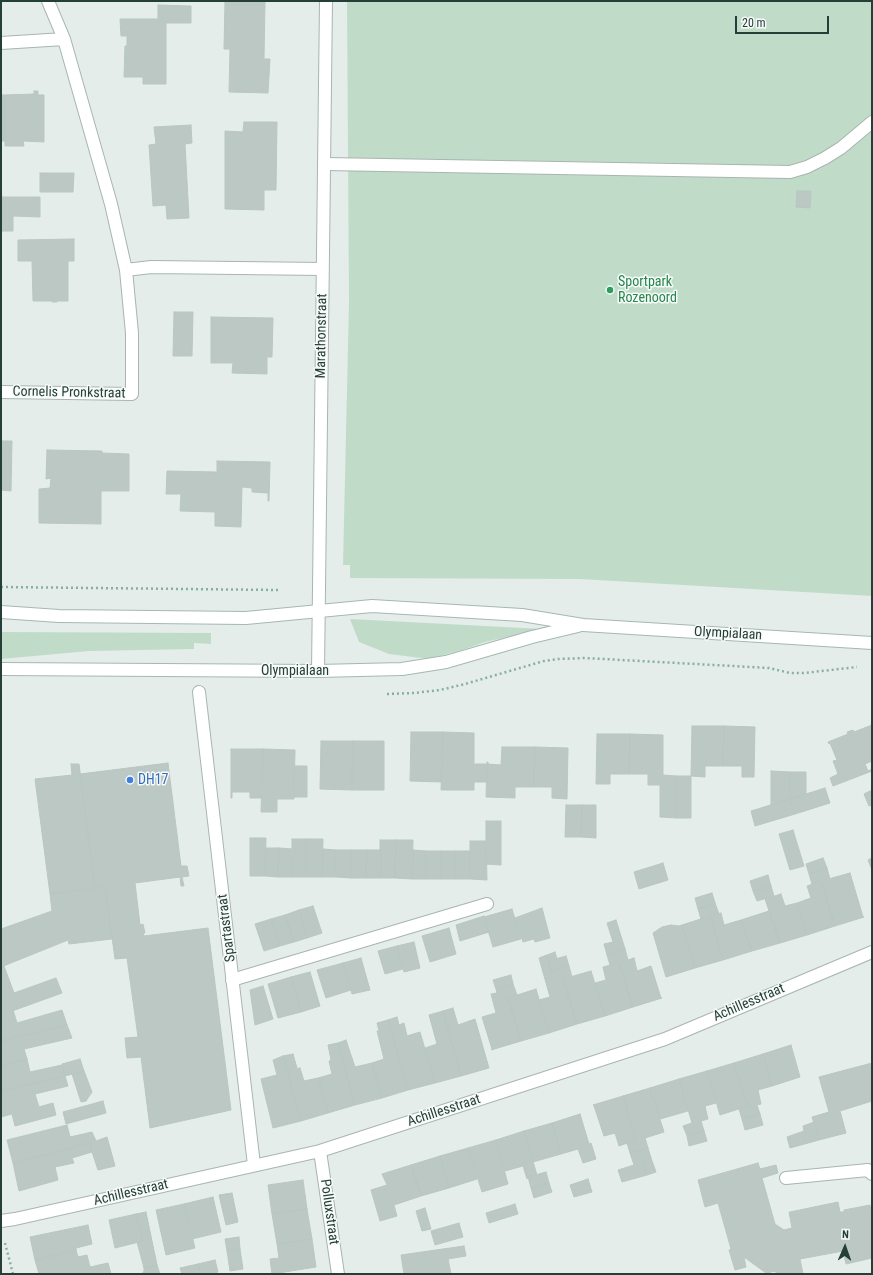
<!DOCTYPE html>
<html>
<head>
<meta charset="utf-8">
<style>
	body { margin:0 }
	#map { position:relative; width:873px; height:1275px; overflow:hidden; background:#e5edea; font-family:"Roboto Condensed",sans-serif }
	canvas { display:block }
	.frame { position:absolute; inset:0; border:2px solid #263e38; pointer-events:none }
	.north { position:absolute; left:825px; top:1227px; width:40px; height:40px; -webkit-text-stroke:3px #f6faf8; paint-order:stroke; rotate:2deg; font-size:11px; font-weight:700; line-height:16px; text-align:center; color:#263e38 }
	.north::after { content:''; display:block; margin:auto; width:14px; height:18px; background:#263e38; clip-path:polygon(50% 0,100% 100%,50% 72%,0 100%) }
	.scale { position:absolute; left:735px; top:16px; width:94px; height:18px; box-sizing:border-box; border:2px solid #263e38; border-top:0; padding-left:5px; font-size:12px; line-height:14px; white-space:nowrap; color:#263e38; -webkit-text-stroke:3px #f6faf8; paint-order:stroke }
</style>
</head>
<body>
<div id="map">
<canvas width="873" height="1275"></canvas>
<div class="frame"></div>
<div class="north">N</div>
<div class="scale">20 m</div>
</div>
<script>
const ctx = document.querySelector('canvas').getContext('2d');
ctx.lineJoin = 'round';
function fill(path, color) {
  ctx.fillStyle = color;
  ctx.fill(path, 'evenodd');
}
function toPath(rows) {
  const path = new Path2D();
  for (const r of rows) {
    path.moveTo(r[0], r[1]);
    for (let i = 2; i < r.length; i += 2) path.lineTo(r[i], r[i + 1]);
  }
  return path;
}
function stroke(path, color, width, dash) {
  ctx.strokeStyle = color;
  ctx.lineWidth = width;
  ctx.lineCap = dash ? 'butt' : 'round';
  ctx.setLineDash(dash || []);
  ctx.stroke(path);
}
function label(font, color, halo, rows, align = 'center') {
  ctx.font = font + ' "Roboto Condensed",sans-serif';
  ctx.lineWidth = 3;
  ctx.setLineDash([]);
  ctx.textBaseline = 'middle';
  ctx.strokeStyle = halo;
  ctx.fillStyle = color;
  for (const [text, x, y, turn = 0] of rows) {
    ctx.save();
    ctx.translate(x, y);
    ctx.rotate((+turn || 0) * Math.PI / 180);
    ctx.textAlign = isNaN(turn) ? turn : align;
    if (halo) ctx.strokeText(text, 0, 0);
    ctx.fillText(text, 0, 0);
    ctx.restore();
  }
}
fill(toPath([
	[347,1,872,1,872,596,580,579,350,578,350,565,343,565,349,302],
	[350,619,543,629,485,642,465,649,429,659,389,654,359,642],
	[1,632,211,633,211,644,194,643,194,649,89,651,1,659]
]), '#c0dcc9');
const building = toPath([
	[225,1,265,1,264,59,270,59,268,93,229,92,230,49,224,49,225,1],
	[158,5,191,6,191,23,166,23,166,84,143,84,143,77,124,77,125,46,127,46,127,36,121,36,120,19,158,19,158,5],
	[34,91,38,91,38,95,44,95,44,142,23,141,24,146,5,146,5,95,34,94,34,91],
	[1,95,5,95,5,141,1,141,1,95],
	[244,122,277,122,276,190,264,190,264,210,225,209,225,131,243,132,244,122],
	[191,125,192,143,185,144,189,218,167,219,166,205,153,206,149,145,156,144,154,127,191,125],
	[40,173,74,173,73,192,40,192,40,173],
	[797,191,811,191,810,208,796,207,797,191],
	[1,197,40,197,40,217,13,216,13,231,1,231,1,197],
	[74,239,74,261,68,261,68,301,57,301,57,302,52,302,52,301,33,301,32,261,18,261,18,240,74,239],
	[174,312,193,312,192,356,173,356,174,312],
	[211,317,273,318,272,357,267,357,267,374,232,373,233,363,211,363,211,317],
	[1,441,12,441,11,491,1,490,1,441],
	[47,450,102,451,102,453,129,454,129,491,101,491,101,524,39,523,39,489,50,488,51,478,46,479,47,450],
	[217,461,270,462,269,501,268,501,268,493,252,492,252,488,242,487,241,527,215,526,215,512,180,511,181,494,166,494,167,471,217,472,217,461],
	[872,725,872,761,865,764,868,771,872,769,872,771,833,786,830,778,838,774,833,761,837,760,830,743,829,744,828,742,848,734,847,732,853,730,854,732,872,725],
	[692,726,724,726,723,766,705,766,705,777,691,776,692,726],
	[724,726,755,727,754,777,742,777,742,766,723,766,724,726],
	[411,732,443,732,441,782,410,781,411,732],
	[443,732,474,733,474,764,487,764,487,782,474,782,474,790,441,790,443,732],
	[597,734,630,734,629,774,610,774,610,784,596,784,597,734],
	[630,734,663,735,663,775,676,776,676,818,660,817,660,785,648,785,648,774,629,774,630,734],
	[321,741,353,741,352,790,320,789,321,741],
	[353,741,384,741,384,790,352,790,353,741],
	[502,747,535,747,534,787,515,787,515,798,486,797,487,762,488,762,488,764,501,765,502,747],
	[535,747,568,748,567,799,552,798,552,787,534,787,535,747],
	[231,749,263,749,262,798,250,798,250,792,232,792,232,798,231,798,231,749],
	[263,749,295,750,294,799,277,799,277,812,261,812,263,749],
	[168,763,181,866,187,866,189,876,182,877,184,886,181,886,180,877,135,883,140,925,143,924,145,933,143,933,144,936,208,928,231,1110,150,1128,141,1057,127,1058,125,1038,138,1037,127,958,115,959,105,887,95,888,80,774,168,763],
	[71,764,79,764,95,888,50,894,35,779,72,775,71,764],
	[294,766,307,766,307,797,294,797,294,766],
	[771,771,790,772,790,799,771,805,771,771],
	[790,772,806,772,806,794,790,799,790,772],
	[676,776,691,776,691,818,676,818,676,776],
	[825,788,830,803,795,814,790,799,825,788],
	[872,790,872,805,869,806,864,794,872,790],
	[790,799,795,814,755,826,751,811,790,799],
	[566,805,582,805,581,837,565,837,566,805],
	[582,805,596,805,596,838,581,837,582,805],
	[486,821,501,821,501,865,486,864,486,821],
	[793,830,804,866,790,870,779,834,793,830],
	[250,838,266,838,265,876,250,876,250,838],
	[292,839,306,839,306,877,292,877,292,839],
	[306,839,323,839,322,877,306,877,306,839],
	[380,840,396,840,395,878,381,878,381,850,380,850,380,840],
	[396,840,413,840,412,879,395,878,396,840],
	[470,841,486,841,487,880,470,879,470,841],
	[265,848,279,848,278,877,265,876,265,848],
	[279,848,293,849,292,877,278,877,279,848],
	[323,849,336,850,336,877,322,877,323,849],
	[336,850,351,850,351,878,336,877,336,850],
	[351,850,367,850,366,878,351,878,351,850],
	[367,850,381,850,381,878,366,878,367,850],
	[413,850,426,851,426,879,412,879,413,850],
	[426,851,441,851,441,879,426,879,426,851],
	[441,851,456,851,456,879,441,879,441,851],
	[456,851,470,851,470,879,456,879,456,851],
	[823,858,827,868,809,874,806,864,823,858],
	[872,858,872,870,868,860,872,858],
	[663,863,668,880,639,889,634,872,663,863],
	[827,868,830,879,812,884,809,874,827,868],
	[850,873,863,917,864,917,835,926,821,881,850,873],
	[768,875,771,886,753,891,750,881,768,875],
	[821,881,835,926,807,935,797,903,811,898,807,886,821,881],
	[771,886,774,896,757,901,753,891,771,886],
	[105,887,112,939,69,944,68,940,1,967,1,929,52,911,50,894,105,887],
	[712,893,715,903,698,909,695,898,712,893],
	[781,894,785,906,797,903,807,935,780,943,765,899,781,894],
	[715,903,719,914,701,919,698,909,715,903],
	[313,906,322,933,307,938,299,910,313,906],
	[542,908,550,938,535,942,534,939,523,942,515,918,542,908],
	[512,909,521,939,493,947,484,917,512,909],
	[299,910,307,938,294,942,285,915,299,910],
	[769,911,780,943,752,951,741,920,769,911],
	[721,913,724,925,741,920,752,951,723,960,710,916,721,913],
	[285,915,294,942,280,946,271,919,285,915],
	[484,916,489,932,460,941,456,925,484,916],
	[710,916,723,960,695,968,682,925,710,916],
	[271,919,280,946,264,951,255,924,271,919],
	[616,920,625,949,607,955,604,944,613,942,607,923,616,920],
	[671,925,679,926,682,925,695,968,666,977,653,933,662,927,671,925],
	[449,928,456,954,430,962,422,936,449,928],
	[414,942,420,968,404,972,397,946,414,942],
	[397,946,403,969,385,974,378,951,397,946],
	[625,949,628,960,610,965,607,955,625,949],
	[555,952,557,959,548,961,551,972,569,966,572,977,563,979,577,1024,549,1033,539,1000,550,997,539,958,555,952],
	[566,956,569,966,551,972,548,961,566,956],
	[361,958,370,990,352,994,343,963,361,958],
	[634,958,637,971,651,966,661,998,662,998,633,1007,619,963,634,958],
	[343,963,351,990,326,998,317,970,343,963],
	[619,963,633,1007,605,1016,595,983,606,980,603,967,619,963],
	[4,966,14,993,56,978,62,993,1,1015,1,967,4,966],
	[591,971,605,1016,577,1024,563,979,591,971],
	[310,972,320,1006,301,1012,291,977,310,972],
	[511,975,513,984,496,989,493,980,511,975],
	[291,977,301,1012,278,1018,268,984,291,977],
	[513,984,517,995,508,998,521,1041,491,1050,492,1049,482,1017,496,1013,491,994,497,993,496,989,513,984],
	[263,986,273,1019,255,1025,250,990,263,986],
	[536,989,549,1033,521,1041,508,998,536,989],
	[453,1008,458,1025,475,1019,489,1068,461,1076,443,1011,453,1008],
	[13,1010,17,1023,62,1010,67,1025,1,1041,1,1015,13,1010],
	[443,1011,461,1076,435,1083,425,1048,437,1044,429,1015,443,1011],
	[397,1017,399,1025,404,1023,407,1036,420,1032,435,1083,408,1090,388,1020,397,1017],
	[388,1020,408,1090,382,1098,372,1063,384,1059,377,1031,379,1031,377,1023,388,1020],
	[67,1025,72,1038,24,1049,27,1059,1,1066,1,1041,67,1025],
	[346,1040,355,1067,372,1063,382,1098,355,1105,338,1043,346,1040],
	[338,1043,355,1105,328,1113,318,1078,332,1074,329,1061,331,1060,328,1045,338,1043],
	[791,1045,800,1077,772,1086,763,1054,791,1045],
	[293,1054,297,1068,287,1071,283,1056,293,1054],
	[763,1054,772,1086,758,1090,761,1104,757,1105,760,1114,742,1119,739,1109,748,1106,734,1063,763,1054],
	[283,1056,301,1121,273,1128,261,1079,277,1075,273,1060,283,1056],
	[27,1059,30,1072,62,1065,65,1076,1,1091,1,1066,27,1059],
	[80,1059,84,1071,65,1076,62,1064,80,1059],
	[734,1063,748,1106,720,1115,707,1071,734,1063],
	[872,1063,872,1101,840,1111,846,1133,819,1140,812,1117,829,1112,819,1077,872,1063],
	[300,1068,304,1081,318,1078,328,1113,301,1121,287,1071,300,1068],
	[84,1071,92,1092,86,1101,81,1102,72,1074,84,1071],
	[707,1071,716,1103,705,1106,708,1119,701,1121,704,1131,687,1136,683,1126,692,1123,679,1079,707,1071],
	[65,1076,68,1086,35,1094,39,1107,53,1103,56,1115,15,1126,12,1114,1,1117,1,1091,65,1076],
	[679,1079,688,1111,660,1119,650,1088,679,1079],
	[650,1088,664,1132,645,1138,648,1148,630,1153,627,1143,636,1140,623,1096,650,1088],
	[623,1096,636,1140,619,1146,615,1133,604,1136,594,1106,593,1105,623,1096],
	[103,1101,106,1113,66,1124,63,1112,103,1101],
	[580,1114,589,1144,591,1143,596,1159,583,1163,578,1149,561,1154,552,1123,580,1114],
	[760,1114,763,1125,745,1130,742,1119,760,1114],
	[814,1122,819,1140,790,1148,787,1137,804,1131,803,1126,814,1122],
	[552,1123,561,1154,533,1162,524,1131,552,1123],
	[67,1125,70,1137,92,1132,96,1141,107,1137,115,1166,98,1170,89,1143,77,1146,77,1147,13,1163,7,1140,67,1125],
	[524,1131,537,1175,528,1177,527,1179,523,1166,505,1171,496,1140,524,1131],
	[704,1131,707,1141,689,1146,687,1136,704,1131],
	[496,1140,508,1184,482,1192,468,1148,496,1140],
	[89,1143,92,1152,72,1158,74,1163,55,1167,58,1180,19,1191,13,1163,77,1147,77,1146,89,1143],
	[468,1148,477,1179,449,1188,440,1156,468,1148],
	[648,1148,651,1158,642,1161,647,1175,622,1182,618,1170,634,1165,630,1153,648,1148],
	[440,1156,449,1188,421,1196,411,1165,440,1156],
	[651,1158,656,1172,647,1175,642,1161,651,1158],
	[758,1163,760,1169,776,1165,778,1173,762,1178,775,1224,784,1230,792,1228,789,1212,790,1212,838,1202,840,1212,844,1212,844,1210,870,1205,872,1216,872,1258,846,1264,843,1251,800,1259,803,1274,776,1274,776,1271,766,1273,744,1257,746,1267,735,1270,729,1250,731,1249,718,1203,705,1207,698,1180,758,1163],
	[411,1165,421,1196,394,1205,397,1216,380,1221,371,1190,387,1185,382,1174,411,1165],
	[546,1172,549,1183,531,1188,528,1177,546,1172],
	[588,1179,592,1192,574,1197,570,1185,588,1179],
	[303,1180,307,1209,272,1214,268,1185,303,1180],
	[549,1183,552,1192,534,1198,531,1188,549,1183],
	[232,1193,238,1222,226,1225,219,1195,232,1193],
	[213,1197,221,1232,192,1239,184,1204,213,1197],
	[184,1204,195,1248,166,1255,156,1210,184,1204],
	[515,1204,518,1214,489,1223,486,1213,515,1204],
	[425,1208,431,1229,422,1231,416,1211,425,1208],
	[307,1209,312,1239,277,1244,272,1214,307,1209],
	[146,1212,157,1265,144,1268,137,1242,143,1241,136,1214,146,1212],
	[136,1214,143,1241,115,1248,109,1220,136,1214],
	[459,1223,463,1237,435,1245,431,1231,459,1223],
	[88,1225,92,1244,76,1248,76,1250,35,1260,30,1237,88,1225],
	[239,1237,240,1249,227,1251,225,1239,239,1237],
	[312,1239,316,1267,272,1274,270,1259,279,1258,277,1244,312,1239],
	[464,1246,466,1256,448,1259,451,1274,404,1274,401,1255,464,1246],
	[240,1249,243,1269,230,1271,227,1251,240,1249],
	[76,1250,78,1257,87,1255,90,1267,108,1263,111,1274,39,1274,35,1260,76,1250],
	[215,1260,218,1272,210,1274,200,1274,198,1264,215,1260],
	[198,1264,200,1274,182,1274,180,1268,198,1264],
	[157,1265,160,1274,142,1274,144,1271,144,1268,157,1265]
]);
fill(building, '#bbc8c3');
stroke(building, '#b8c7c1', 1);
const lane = toPath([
	[325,164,790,172,807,167,825,158,841,148,872,122],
	[232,980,487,904]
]);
const street = toPath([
	[1,43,64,39],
	[126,270,151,267,323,269],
	[1,392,132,394,132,333,126,270,111,204,64,39,48,1],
	[318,671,326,1],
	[199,692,254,1165],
	[320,1151,338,1274],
	[786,1178,868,1170,872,1174],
	[1,1221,15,1219,320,1151,665,1039,872,952]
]);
const secondary = toPath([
	[1,612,59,616,246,618,372,606,522,615,583,625,872,643],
	[1,669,318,671,402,669,446,662,532,637,578,626]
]);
stroke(lane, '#a8b5b1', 14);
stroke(street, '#a8b5b1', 14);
stroke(secondary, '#a5b8b2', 14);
stroke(toPath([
	[1,587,278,590],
	[387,694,414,693,440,690,465,684,544,661,558,659,585,658,769,668,790,673,804,673,857,667],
	[5,1243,13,1274]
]), '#88aea4', 2.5, [2, 3]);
stroke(lane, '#fff', 12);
stroke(street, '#fff', 12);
stroke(secondary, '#fff', 12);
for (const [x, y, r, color] of [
	[610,290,4,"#2e9e5b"],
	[130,780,4,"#3f7fe0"]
]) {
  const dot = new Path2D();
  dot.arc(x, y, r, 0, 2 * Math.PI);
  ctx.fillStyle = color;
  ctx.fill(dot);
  stroke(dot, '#f6faf8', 1.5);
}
label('14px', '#27864d', '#f6faf8', [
	["Sportpark",618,282],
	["Rozenoord",618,298]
], 'left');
label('14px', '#263e38', '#f6faf8', [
	["Marathonstraat",322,336,-89],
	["Cornelis Pronkstraat",69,393,1],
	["Olympialaan",728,634,3],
	["Olympialaan",295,671],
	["Spartastraat",227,928,-97],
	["Achillesstraat",749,1003,-23],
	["Achillesstraat",444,1111,-18],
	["Achillesstraat",131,1193,-13],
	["Polluxstraat",329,1212,82]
]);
label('14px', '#366cbe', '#f6faf8', [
	["DH17",138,780]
], 'left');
</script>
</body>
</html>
